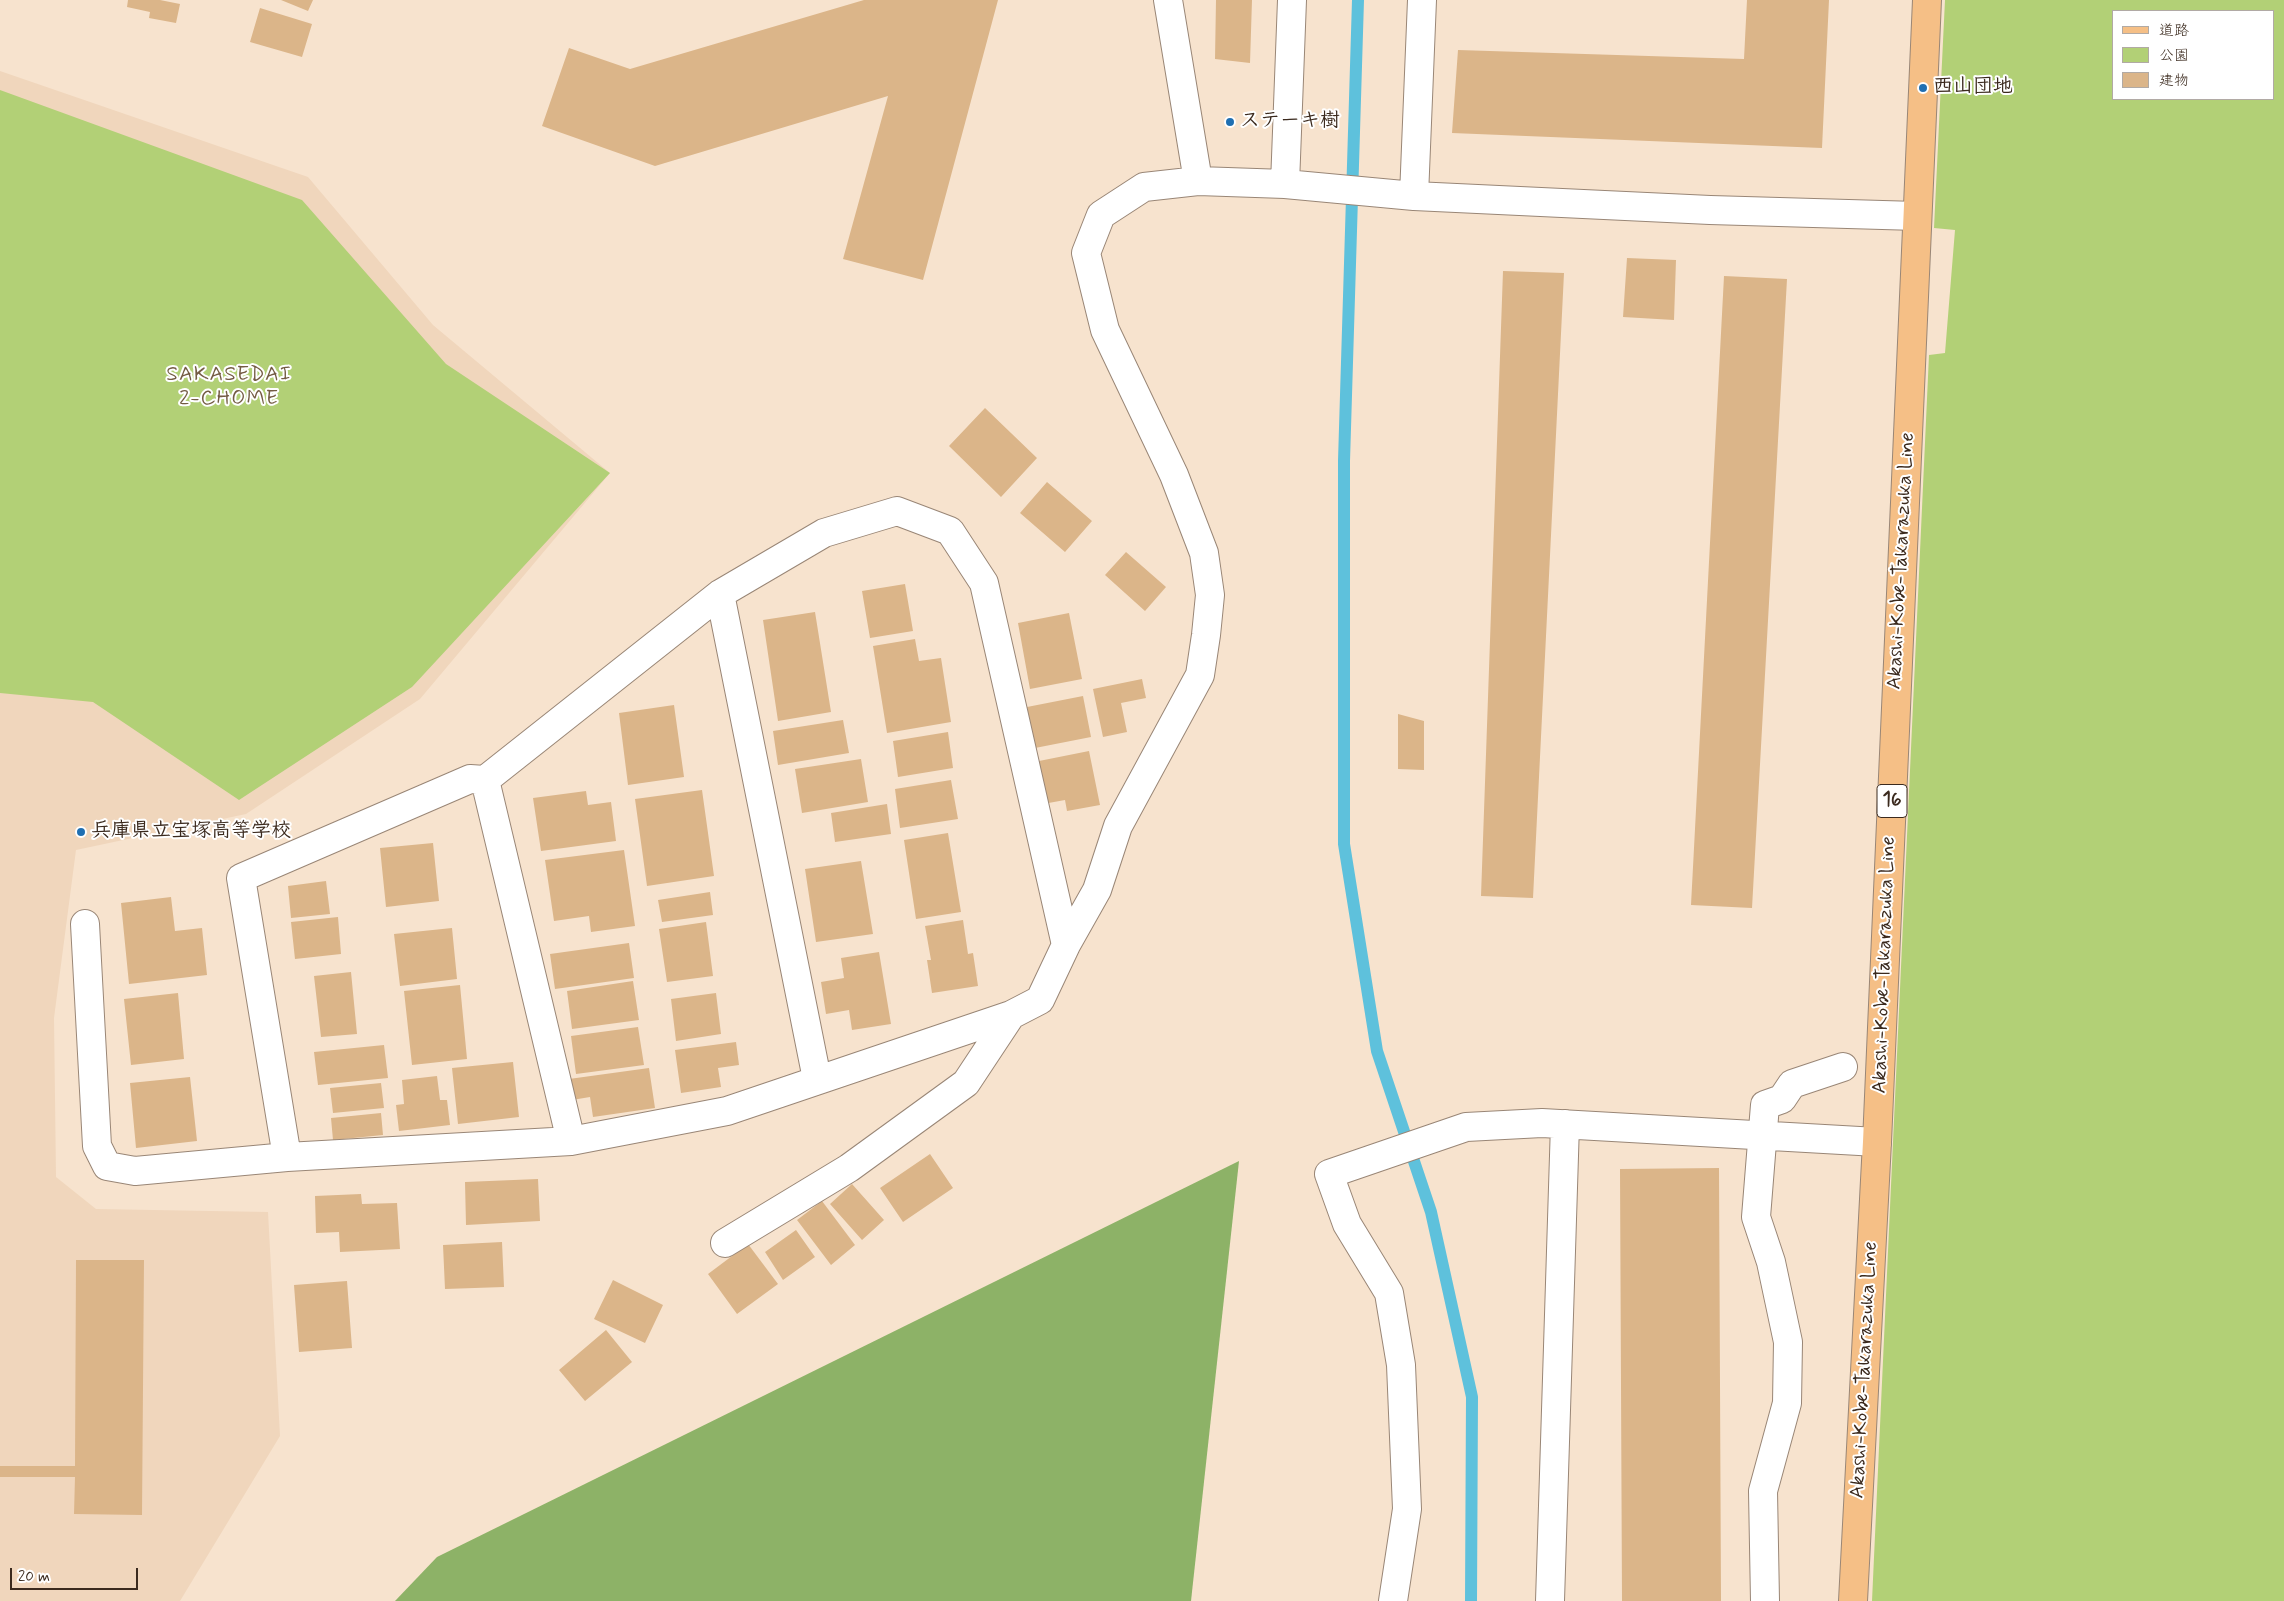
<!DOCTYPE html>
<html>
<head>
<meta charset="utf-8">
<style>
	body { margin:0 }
	#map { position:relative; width:2284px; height:1601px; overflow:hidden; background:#f7e3ce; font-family:Mynerve,"Klee One",sans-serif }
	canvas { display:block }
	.legend { position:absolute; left:2112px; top:10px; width:162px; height:90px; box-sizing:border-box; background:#fff; border:1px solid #b1aaa5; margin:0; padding:6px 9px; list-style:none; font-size:15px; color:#3b2a1e }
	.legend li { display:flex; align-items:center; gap:10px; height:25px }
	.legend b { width:25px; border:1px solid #b1aaa5 }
	.scale { position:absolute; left:10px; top:1568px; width:128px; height:22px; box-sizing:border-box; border:2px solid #3b2a1e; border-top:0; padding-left:6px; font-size:15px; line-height:18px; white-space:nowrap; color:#3b2a1e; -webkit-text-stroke:4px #fff; paint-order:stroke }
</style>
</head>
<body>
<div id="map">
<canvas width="2284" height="1601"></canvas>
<ul class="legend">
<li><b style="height:6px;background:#f5bf86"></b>道路</li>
<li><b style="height:14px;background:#b2d076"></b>公園</li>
<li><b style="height:14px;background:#dbb589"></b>建物</li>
</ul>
<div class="scale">20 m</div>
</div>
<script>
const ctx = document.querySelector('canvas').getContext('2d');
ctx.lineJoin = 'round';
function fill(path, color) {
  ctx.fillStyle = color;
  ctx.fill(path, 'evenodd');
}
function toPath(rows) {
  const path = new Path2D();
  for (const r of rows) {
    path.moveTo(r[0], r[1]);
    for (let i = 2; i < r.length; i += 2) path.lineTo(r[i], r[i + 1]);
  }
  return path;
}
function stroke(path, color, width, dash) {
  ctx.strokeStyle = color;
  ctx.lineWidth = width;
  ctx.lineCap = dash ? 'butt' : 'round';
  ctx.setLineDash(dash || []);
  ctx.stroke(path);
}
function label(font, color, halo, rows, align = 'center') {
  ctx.font = font + ' Mynerve,"Klee One",sans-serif';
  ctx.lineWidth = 4;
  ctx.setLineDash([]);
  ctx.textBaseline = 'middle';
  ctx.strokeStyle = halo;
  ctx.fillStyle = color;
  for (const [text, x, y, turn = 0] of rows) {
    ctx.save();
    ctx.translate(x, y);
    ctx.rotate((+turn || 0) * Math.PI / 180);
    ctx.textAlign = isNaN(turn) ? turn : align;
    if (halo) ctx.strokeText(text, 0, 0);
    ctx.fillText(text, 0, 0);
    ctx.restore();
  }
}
fill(toPath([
	[0,71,308,177,433,325,610,473,420,699,246,814,76,850,54,1018,56,1177,96,1209,268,1212,280,1436,180,1601,0,1601]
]), '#f0d6bc');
fill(toPath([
	[1945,0,2284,0,2284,1601,1872,1601,1929,355,1945,353,1955,230,1934,228],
	[2273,11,2273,99,2113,99,2113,11],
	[0,90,302,200,446,364,610,473,412,687,239,800,93,702,0,693]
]), '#b2d076');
fill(toPath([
	[1239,1161,1191,1601,395,1601,437,1557]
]), '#8db267');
stroke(toPath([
	[1358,0,1344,461,1344,844,1377,1051,1431,1212,1472,1397,1471,1601]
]), '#5ec1dc', 12);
fill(toPath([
	[128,0,160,0,180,4,176,23,149,18,150,12,127,7],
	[281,0,313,0,308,11],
	[864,0,998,0,923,280,843,259,888,96,655,166,542,126,569,48,630,69],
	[1216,0,1252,0,1250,63,1215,59],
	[1747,0,1829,0,1822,148,1452,133,1458,50,1744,59],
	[260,8,312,24,302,57,250,42],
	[1627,258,1676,260,1674,320,1623,317],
	[1503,271,1564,273,1533,898,1481,896],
	[1724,276,1787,279,1752,908,1691,905],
	[985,408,1037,458,1001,497,949,446],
	[1047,482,1092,521,1065,552,1020,513],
	[1126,552,1166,587,1145,611,1105,575],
	[905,584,913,631,870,638,862,591],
	[815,612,831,712,778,721,763,620],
	[1069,613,1082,679,1030,689,1018,623],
	[915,639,919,661,941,658,951,722,887,733,873,646],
	[1142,679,1146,698,1121,703,1127,732,1103,737,1093,689],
	[1083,696,1091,737,1035,748,1027,707],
	[674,705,684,777,628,785,619,713],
	[1398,714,1424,721,1424,770,1398,769],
	[843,720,849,753,778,765,773,731],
	[948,732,953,768,898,777,893,741],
	[1089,751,1100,805,1067,811,1065,800,1043,804,1034,762],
	[861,759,868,802,802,813,795,769],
	[951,780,958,819,900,828,895,789],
	[702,790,714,876,647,886,635,799],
	[586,791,588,805,611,802,616,841,541,851,533,798],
	[887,804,891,834,835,842,831,813],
	[948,833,961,912,916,919,904,840],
	[433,843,439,901,386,907,380,848],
	[624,850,635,926,591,932,589,916,554,921,545,860],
	[861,861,873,934,816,942,805,869],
	[326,881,330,914,291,918,288,886],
	[710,892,713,915,662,922,658,900],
	[171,897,175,931,202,928,207,975,129,984,121,903],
	[338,917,341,954,295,959,291,922],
	[963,920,968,954,973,953,978,986,932,993,927,960,931,960,925,926],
	[706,922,713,976,667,982,659,929],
	[452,928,457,979,400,986,394,934],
	[629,943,634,978,555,989,550,954],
	[879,952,891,1024,852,1030,849,1010,826,1014,821,982,844,978,841,958],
	[351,972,357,1034,321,1037,314,976],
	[633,981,639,1020,572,1029,567,991],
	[460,985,467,1059,412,1065,404,991],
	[178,993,184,1059,131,1065,124,999],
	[716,993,721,1034,676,1041,671,999],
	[638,1027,644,1065,576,1074,571,1036],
	[736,1042,739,1065,718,1068,721,1087,681,1093,675,1050],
	[384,1045,388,1078,318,1085,314,1052],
	[513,1062,519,1117,458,1124,452,1068],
	[649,1068,655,1108,593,1117,590,1097,572,1100,569,1079],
	[437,1076,440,1100,447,1100,450,1125,399,1131,396,1105,404,1104,402,1080],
	[190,1077,197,1141,136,1148,130,1083],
	[381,1083,384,1108,333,1113,330,1088],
	[381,1113,383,1135,333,1140,331,1118],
	[930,1154,953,1188,903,1222,880,1188],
	[1719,1168,1721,1601,1622,1601,1620,1169],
	[538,1179,540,1221,466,1225,465,1182],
	[852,1184,884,1220,862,1240,830,1204],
	[361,1194,362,1204,397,1203,400,1249,340,1252,339,1232,316,1233,315,1196],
	[822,1201,855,1245,831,1265,797,1220],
	[796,1230,815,1257,783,1280,765,1252],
	[502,1242,504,1287,445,1289,443,1245],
	[748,1244,778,1284,737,1314,708,1274],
	[76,1260,144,1260,142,1515,74,1514,75,1477,0,1477,0,1466,75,1466],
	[613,1280,663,1305,645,1343,594,1319],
	[347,1281,352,1348,299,1352,294,1285],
	[606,1330,632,1362,585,1401,559,1370]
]), '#dbb589');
const minor = toPath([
	[1168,0,1198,181],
	[1285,184,1292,0],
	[1414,196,1422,0],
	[720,594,817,1079],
	[485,780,571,1141],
	[85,924,97,1146,107,1166,135,1171,287,1157,571,1141,727,1111,1011,1015,1040,1000,1066,945,1097,890,1118,826,1200,675,1206,635,1210,595,1204,553,1174,475,1105,330,1086,253,1101,215,1144,187,1198,181,1285,184,1414,196,1710,210,1917,216],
	[287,1157,241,878,470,779,485,780,720,594,824,533,897,511,950,531,984,583,1066,945],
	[725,1243,849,1168,966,1083,1011,1015],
	[1393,1601,1407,1509,1401,1365,1389,1293,1347,1224,1329,1174,1466,1127,1542,1123,1877,1142],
	[1550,1601,1565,1124],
	[1765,1601,1763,1491,1787,1403,1788,1342,1771,1262,1756,1217,1765,1105,1782,1099,1792,1084,1843,1067]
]);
const major = toPath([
	[1853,1601,1877,1142,1927,0]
]);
stroke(minor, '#998676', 30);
stroke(major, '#998676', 30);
stroke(minor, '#fff', 28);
stroke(major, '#f5bf86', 28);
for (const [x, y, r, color] of [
	[1923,88,5,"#1f6fb2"],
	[1230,122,5,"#1f6fb2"],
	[81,832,5,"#1f6fb2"]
]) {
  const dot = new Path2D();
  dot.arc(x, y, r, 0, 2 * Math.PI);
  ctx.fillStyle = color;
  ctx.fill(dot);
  stroke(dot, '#fff', 2);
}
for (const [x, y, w] of [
	[1892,801,30]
]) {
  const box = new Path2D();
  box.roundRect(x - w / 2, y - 16.5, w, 33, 4);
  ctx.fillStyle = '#fff';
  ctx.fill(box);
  stroke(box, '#3b2a1e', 1);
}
label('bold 19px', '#3b2a1e', null, [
	["16",1892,801]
]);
label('bold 20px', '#3b2a1e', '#fff', [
	["西山団地",1933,88],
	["ステーキ樹",1240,122],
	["兵庫県立宝塚高等学校",91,832]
], 'left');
label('20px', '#3b2a1e', '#fff', [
	["Akashi-Kobe-Takarazuka Line",1902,561,-87],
	["Akashi-Kobe-Takarazuka Line",1885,965,-88],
	["Akashi-Kobe-Takarazuka Line",1865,1370,-87]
]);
ctx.letterSpacing = '1px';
label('21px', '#735b43', '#fff', [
	["SAKASEDAI",229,376],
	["2-CHOME",229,400]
]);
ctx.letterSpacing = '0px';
</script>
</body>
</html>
